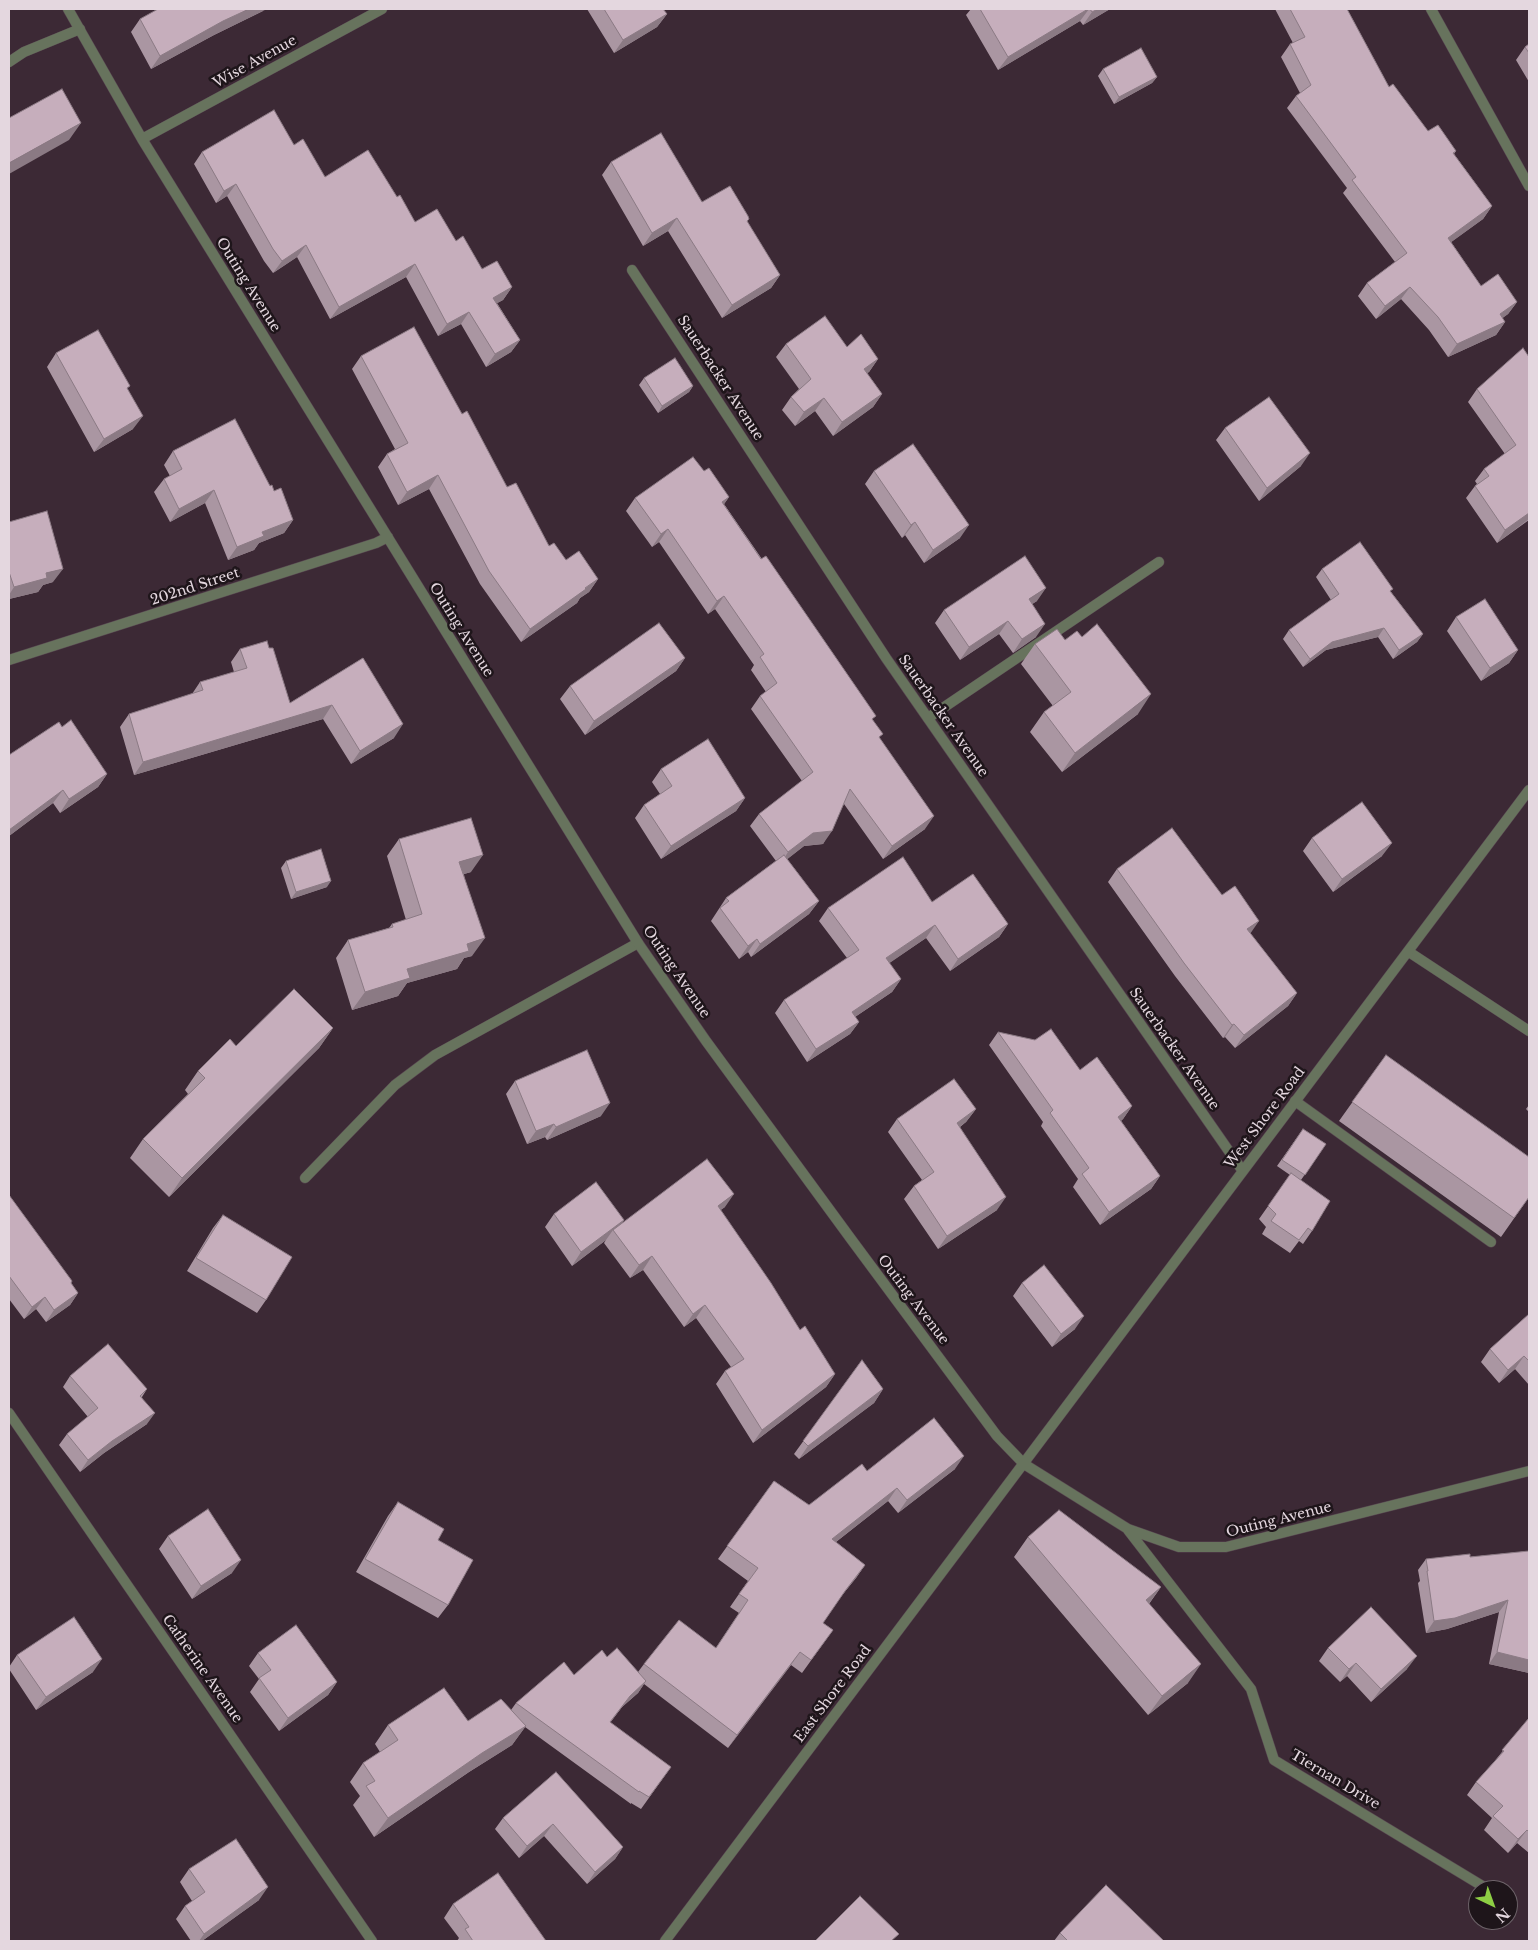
<!DOCTYPE html>
<html>
<head>
<meta charset="utf-8">
<style>
	body { margin:0 }
	#map { position:relative; width:1538px; height:1950px; overflow:hidden; background:#3c2935; font-family:"Libre Baskerville",serif }
	canvas { display:block }
	.frame { position:absolute; inset:0; border:10px solid #e4d7df; pointer-events:none }
	.north { position:absolute; left:1468px; top:1880px; width:50px; height:50px; box-sizing:border-box; background:#1e151a; border:1px solid #6d6369; border-radius:50%; rotate:138deg; font-size:14px; font-weight:700; line-height:20px; text-align:center; color:#e4d7df }
	.north::after { content:''; display:block; margin:auto; width:18px; height:22px; background:#8dce44; clip-path:polygon(50% 0,100% 100%,50% 72%,0 100%) }
</style>
</head>
<body>
<div id="map">
<canvas width="1538" height="1950"></canvas>
<div class="frame"></div>
<div class="north">N</div>
</div>
<script>
const ctx = document.querySelector('canvas').getContext('2d');
ctx.lineJoin = 'round';
function toPath(rows) {
  const path = new Path2D();
  for (const r of rows) {
    path.moveTo(r[0], r[1]);
    for (let i = 2; i < r.length; i += 2) path.lineTo(r[i], r[i + 1]);
  }
  return path;
}
function stroke(path, color, width, dash) {
  ctx.strokeStyle = color;
  ctx.lineWidth = width;
  ctx.lineCap = dash ? 'butt' : 'round';
  ctx.setLineDash(dash || []);
  ctx.stroke(path);
}
function fill(path, color) {
  ctx.fillStyle = color;
  ctx.fill(path, 'evenodd');
}
function label(font, color, halo, rows, align = 'center') {
  ctx.font = font + ' "Libre Baskerville",serif';
  ctx.lineWidth = 5;
  ctx.setLineDash([]);
  ctx.textBaseline = 'middle';
  ctx.strokeStyle = halo;
  ctx.fillStyle = color;
  for (const [text, x, y, turn = 0] of rows) {
    ctx.save();
    ctx.translate(x, y);
    ctx.rotate((+turn || 0) * Math.PI / 180);
    ctx.textAlign = isNaN(turn) ? turn : align;
    if (halo) ctx.strokeText(text, 0, 0);
    ctx.fillText(text, 0, 0);
    ctx.restore();
  }
}
const lane = toPath([
	[9,62,24,52,80,29],
	[928,718,1159,562],
	[1409,952,1529,1031],
	[1295,1101,1491,1242],
	[305,1178,395,1085,435,1055,638,943]
]);
const street = toPath([
	[68,9,142,139,638,943,706,1041,851,1239,997,1436,1024,1464,1128,1529,1179,1547,1226,1547,1529,1471],
	[1431,9,1529,186],
	[142,139,382,9],
	[632,270,886,658,1242,1170],
	[9,660,376,543,388,537],
	[9,1413,372,1941],
	[1128,1530,1251,1689,1274,1760,1489,1890],
	[665,1941,1529,790]
]);
stroke(lane, '#574550', 11);
stroke(street, '#574550', 11);
stroke(lane, '#67735d', 10);
stroke(street, '#67735d', 10);
fill(toPath([
	[587,9,663,9,667,14,657,27,614,53],
	[971,9,1110,9,1083,25,1080,21,998,70,966,15],
	[1275,9,1347,9,1389,87,1428,131,1456,151,1454,154,1492,206,1483,219,1451,242,1481,286,1517,302,1508,314,1502,318,1505,322,1496,335,1448,357,1429,330,1401,299,1376,319,1358,296,1367,283,1395,262,1343,193,1347,188,1287,108,1296,96,1300,93,1281,57,1290,44,1293,43],
	[263,11,214,35,151,69,131,32,140,19],
	[1529,44,1529,82,1516,60,1525,47],
	[1103,69,1157,77,1152,83,1114,104,1098,76],
	[294,145,325,177,397,197,415,222,456,241,482,269,512,287,503,300,497,303,520,340,511,352,486,367,461,324,438,336,406,277,330,319,297,257,273,273,264,261,227,196,216,203,194,164,202,152],
	[611,162,702,202,749,219,747,222,780,275,771,288,722,318,668,231,643,246,602,175],
	[786,344,847,347,878,359,869,372,867,373,882,394,873,407,833,436,815,411,795,426,782,410,791,397,799,389,776,357],
	[56,353,133,429,94,452,47,367],
	[361,356,462,414,507,487,549,546,566,560,598,579,589,592,580,598,577,603,521,642,480,584,429,489,398,505,378,467,387,454,395,449,352,369],
	[1529,357,1529,521,1529,520,1497,543,1466,498,1475,486,1477,484,1475,481,1484,469,1505,454,1468,402,1477,389],
	[644,378,693,386,689,392,658,413,639,385],
	[1225,428,1301,466,1259,501,1216,440],
	[173,451,270,486,274,491,293,520,284,533,259,543,254,550,228,560,205,503,170,522,154,492,164,479,170,476,164,465],
	[704,471,729,497,724,504,873,720,880,739,925,829,883,859,844,804,823,844,804,846,787,859,819,901,809,914,751,957,748,952,739,959,711,921,726,898,776,861,750,826,759,814,802,781,751,709,760,696,766,692,751,670,754,665,715,609,708,614,659,542,652,547,626,511,635,498],
	[874,471,960,538,924,563,905,535,902,538,865,484],
	[9,522,53,582,43,585,38,592,9,599],
	[1322,569,1391,592,1423,634,1417,642,1393,659,1378,637,1326,650,1303,667,1283,639,1289,630,1331,600,1316,577],
	[1037,601,1032,604,1036,637,1013,653,999,634,960,660,935,623,944,610],
	[1456,617,1518,650,1509,663,1481,681,1447,631],
	[1065,640,1138,714,1062,772,1030,732,1044,712,1053,706,1021,664,1035,644],
	[240,649,290,703,363,658,394,738,351,764,323,719,134,775,120,727,129,714,192,694,200,682,234,672,231,662],
	[685,658,676,671,585,735,560,699,570,686],
	[62,727,107,774,98,787,60,813,53,803,9,836,9,755],
	[661,769,745,798,736,811,661,859,635,818,644,805,660,794,652,782],
	[1312,838,1382,856,1333,892,1303,851],
	[399,839,471,872,464,874,472,956,464,958,457,969,407,983,398,996,352,1010,336,958,348,940,389,928,392,924,406,920,387,856],
	[286,861,327,887,291,899,281,868],
	[1117,869,1250,933,1297,993,1288,1006,1235,1048,1225,1037,1223,1038,1175,976,1108,882],
	[932,902,1008,924,999,937,950,971,926,938,889,963,901,979,892,992,855,1017,859,1022,850,1034,807,1062,775,1013,784,1000,847,958,819,921,828,908],
	[333,1028,319,1048,169,1197,130,1158,143,1139,188,1094,185,1090,198,1071,236,1046],
	[998,1032,1080,1070,1132,1106,1123,1119,1121,1121,1160,1176,1151,1189,1100,1225,1073,1187,1078,1179,1041,1126,1043,1122,989,1045],
	[1386,1055,1529,1197,1501,1237,1339,1121],
	[515,1081,601,1116,547,1140,545,1137,527,1144,506,1094],
	[1529,1105,1529,1112,1526,1109],
	[976,1109,966,1122,960,1127,997,1210,938,1249,904,1199,914,1186,922,1180,888,1132,897,1119],
	[1303,1129,1326,1144,1301,1180,1312,1231,1303,1244,1299,1241,1290,1253,1262,1234,1266,1227,1259,1219,1290,1175,1277,1166],
	[9,1195,78,1293,70,1305,46,1322,36,1309,24,1319,9,1299],
	[725,1207,720,1210,800,1330,835,1374,826,1387,753,1443,716,1384,725,1371,731,1367,696,1318,684,1327,643,1270,630,1278,604,1243,606,1240,572,1266,545,1227,554,1214,624,1220,622,1223],
	[223,1215,266,1300,257,1313,187,1271,213,1228],
	[1022,1283,1075,1329,1052,1347,1013,1296],
	[1529,1314,1529,1385,1515,1369,1499,1383,1481,1362,1490,1349],
	[862,1360,883,1389,874,1403,799,1459,794,1454],
	[70,1376,147,1389,142,1397,147,1424,104,1453,80,1472,59,1445,67,1434,88,1417,63,1387],
	[955,1469,898,1513,888,1501,836,1542,865,1565,856,1578,838,1600,823,1623,833,1630,802,1673,791,1665,728,1748,644,1684,638,1693,622,1707,610,1723,671,1767,641,1809,631,1803,631,1804,525,1727,512,1745,469,1772,374,1837,353,1805,360,1796,350,1782,363,1763,380,1752,375,1744,388,1725,468,1721,511,1710,516,1703,574,1675,607,1657,638,1672,644,1664,716,1648,739,1613,730,1607,748,1581,718,1559,774,1481,809,1505,867,1471],
	[398,1502,438,1540,448,1605,438,1618,356,1572,388,1516],
	[168,1536,232,1573,192,1599,159,1549],
	[1028,1537,1161,1587,1149,1604,1188,1683,1148,1715,1014,1557],
	[1529,1551,1529,1673,1489,1664,1499,1612,1447,1629,1426,1633,1418,1583,1420,1581,1418,1570,1426,1559,1470,1557],
	[1328,1648,1407,1669,1371,1702,1347,1676,1340,1682,1319,1661],
	[258,1653,337,1682,328,1695,279,1731,250,1692,259,1679,249,1666],
	[17,1655,93,1672,36,1710,9,1669,9,1667],
	[1529,1718,1529,1853,1517,1843,1508,1853,1484,1830,1492,1818,1467,1795,1476,1782,1494,1762],
	[556,1772,623,1847,615,1859,587,1884,544,1836,519,1858,495,1829,503,1818],
	[189,1869,259,1900,202,1941,191,1941,176,1919,185,1906,192,1901,180,1882],
	[453,1904,546,1941,457,1941,459,1938,444,1918],
	[1060,1933,1164,1941,1054,1941]
]), '#aa96a2');
fill(toPath([
	[249,9,267,9,214,35,151,69,160,56,223,21],
	[1088,9,1089,9,1080,21,998,70,1008,57],
	[1098,9,1110,9,1083,25,1092,12],
	[667,14,657,27,614,53,623,40],
	[1157,77,1152,83,1114,104,1119,97],
	[81,123,69,140,9,174,9,163],
	[236,184,227,196,216,203,224,191],
	[1492,206,1483,219,1439,251,1448,238],
	[677,218,668,231,643,246,652,233],
	[306,245,297,257,273,273,282,261],
	[415,264,406,277,330,319,339,307],
	[780,275,771,288,722,318,732,305],
	[512,287,503,300,485,310,493,298],
	[1410,287,1401,299,1376,319,1385,306],
	[1517,302,1508,314,1491,327,1500,314],
	[469,312,461,324,438,336,447,324],
	[1505,322,1496,335,1448,357,1457,344],
	[520,340,511,352,486,367,495,354],
	[878,359,869,372,855,382,864,369],
	[693,386,689,392,658,413,662,406],
	[882,394,873,407,833,436,842,422],
	[824,398,815,411,795,426,804,412],
	[143,416,133,429,94,452,104,439],
	[1310,453,1301,466,1259,501,1267,488],
	[438,475,429,489,398,505,407,492],
	[214,490,205,503,170,522,179,509],
	[729,497,720,510,722,502],
	[1529,513,1529,519,1497,543,1505,530],
	[293,520,284,533,259,543,254,550,228,560,237,547,262,532],
	[915,522,905,535,902,538,911,525],
	[969,525,960,538,924,563,933,550],
	[668,529,659,542,652,547,661,534],
	[63,569,53,582,43,585,38,592,9,599,9,595,14,587,46,573],
	[598,579,589,592,580,598,577,603,521,642,530,629],
	[1046,588,1037,601,1020,612,1029,599],
	[724,596,715,609,708,614,717,601],
	[1008,621,999,634,960,660,969,647],
	[1045,624,1036,637,1013,653,1022,639],
	[1384,628,1378,637,1326,650,1303,667,1310,659,1332,642],
	[1423,634,1417,642,1393,659,1399,650],
	[1518,650,1509,663,1481,681,1490,668],
	[685,658,676,671,585,735,594,721],
	[1151,694,1138,714,1062,772,1075,753],
	[332,705,323,719,134,775,143,762],
	[403,724,394,738,351,764,360,751],
	[107,774,98,787,60,813,69,799],
	[63,790,53,803,9,836,9,830],
	[745,798,736,811,661,859,671,846],
	[934,816,925,829,883,859,892,846],
	[832,831,823,844,804,846,780,865,788,852,813,833],
	[1392,843,1382,856,1333,892,1342,879],
	[483,855,471,872,447,879,459,862],
	[331,881,327,887,291,899,296,892],
	[819,901,809,914,751,957,760,944],
	[1259,921,1250,934,1247,929],
	[1008,924,999,937,950,971,958,959],
	[935,925,926,938,878,971,886,958],
	[485,938,472,956,464,958,457,969,407,983,398,996,352,1010,365,992,407,969,467,944],
	[757,939,748,952,739,959,748,946],
	[901,979,892,992,843,1025,852,1012],
	[1297,993,1288,1006,1235,1048,1244,1035],
	[859,1022,850,1034,807,1062,816,1049],
	[1234,1024,1225,1037,1223,1038,1232,1025],
	[333,1028,319,1048,169,1197,182,1178],
	[610,1103,601,1116,547,1140,556,1127],
	[1132,1106,1123,1119,1109,1130,1118,1117],
	[976,1109,966,1122,947,1136,957,1123],
	[554,1124,545,1137,527,1144,536,1131],
	[1160,1176,1151,1189,1100,1225,1109,1212],
	[734,1194,725,1207,709,1219,718,1206],
	[1006,1197,997,1210,938,1249,947,1236],
	[624,1220,615,1233,613,1230,606,1240,572,1266,581,1252],
	[652,1256,643,1270,630,1278,639,1265],
	[78,1293,70,1305,46,1322,54,1310],
	[45,1297,36,1309,24,1319,32,1307],
	[705,1305,696,1318,684,1327,693,1314],
	[1084,1316,1075,1329,1052,1347,1061,1334],
	[1524,1356,1515,1369,1499,1383,1508,1370],
	[835,1374,826,1387,753,1443,762,1430],
	[883,1389,874,1403,799,1459,808,1446],
	[155,1413,147,1424,104,1453,80,1472,88,1460,112,1441],
	[964,1456,955,1469,898,1513,907,1500],
	[897,1488,888,1501,823,1552,832,1539],
	[241,1560,232,1573,192,1599,201,1586],
	[865,1565,856,1578,835,1604],
	[1161,1587,1147,1606,1146,1600],
	[1508,1600,1499,1612,1447,1629,1426,1633,1434,1621],
	[800,1652,791,1665,728,1748,737,1735],
	[1497,1652,1529,1660,1529,1673,1489,1664],
	[1417,1656,1407,1669,1371,1702,1381,1689],
	[102,1659,93,1672,36,1710,46,1697],
	[1356,1663,1347,1676,1340,1682,1349,1669],
	[1201,1664,1188,1683,1148,1715,1162,1696],
	[646,1681,638,1693,622,1707,601,1734,630,1696],
	[337,1682,328,1695,279,1731,288,1718],
	[526,1726,512,1745,469,1772,374,1837,388,1818,482,1753],
	[553,1824,544,1836,519,1858,527,1846],
	[1527,1830,1517,1843,1508,1853,1518,1839],
	[623,1847,615,1859,587,1884,595,1872],
	[268,1887,259,1900,202,1941,199,1941,204,1934]
]), '#8b7a84');
const building = toPath([
	[158,9,249,9,223,21,160,56,140,19,158,9],
	[604,9,663,9,667,14,623,40,604,9],
	[980,9,1088,9,1008,57,980,9],
	[1090,9,1098,9,1092,12,1090,9],
	[1290,9,1347,9,1389,87,1393,84,1428,131,1438,125,1456,151,1453,153,1492,206,1448,238,1481,286,1498,274,1517,302,1500,314,1505,322,1457,344,1438,317,1410,287,1385,306,1367,283,1407,253,1352,180,1356,177,1296,96,1311,85,1290,44,1305,37,1290,9],
	[1529,44,1529,53,1525,47,1529,44],
	[1141,48,1157,77,1119,97,1103,69,1141,48],
	[62,89,81,123,9,163,9,118,62,89],
	[274,110,294,145,303,139,325,177,368,150,397,197,400,195,415,222,437,209,456,241,463,236,482,269,497,261,512,287,493,298,520,340,495,354,469,312,447,324,415,264,339,307,306,245,282,261,273,249,236,184,224,191,202,152,274,110],
	[661,133,702,202,730,186,748,216,749,219,747,221,780,275,732,305,677,218,652,233,611,162,661,133],
	[825,316,847,347,861,334,878,359,864,369,882,394,842,422,824,398,804,412,791,397,811,379,786,344,825,316],
	[414,327,462,414,467,411,507,487,516,483,549,546,554,543,566,560,579,551,598,579,585,588,586,589,530,629,489,571,438,475,407,492,387,454,408,443,361,356,414,327],
	[98,330,130,386,127,388,143,416,104,439,56,353,98,330],
	[1523,348,1529,357,1529,513,1505,530,1475,486,1489,476,1484,469,1516,445,1477,389,1523,348],
	[675,358,693,386,662,406,644,378,675,358],
	[1269,397,1310,453,1267,488,1225,428,1269,397],
	[235,419,270,486,272,485,274,491,281,488,293,520,262,532,264,536,237,547,214,490,179,509,164,479,182,469,173,451,235,419],
	[913,444,969,525,933,550,915,522,911,525,874,471,913,444],
	[693,457,704,471,709,468,729,497,722,502,761,559,766,556,876,716,872,719,883,734,879,737,934,816,892,846,850,789,832,831,813,833,788,852,759,814,813,772,760,696,777,683,760,657,764,654,724,596,717,601,668,529,661,534,635,498,693,457],
	[47,511,63,569,46,573,47,578,14,587,9,572,9,522,47,511],
	[1360,542,1393,589,1390,591,1423,634,1399,650,1384,628,1332,642,1310,659,1289,630,1339,594,1322,569,1360,542],
	[1025,556,1046,588,1029,599,1045,624,1022,639,1008,621,969,647,944,610,1025,556],
	[1485,599,1518,650,1490,668,1456,617,1485,599],
	[659,623,685,658,594,721,570,686,659,623],
	[1097,624,1151,694,1075,753,1044,712,1071,692,1035,644,1057,629,1065,640,1077,631,1082,637,1097,624],
	[267,641,269,648,273,648,290,703,363,658,403,724,360,751,332,705,143,762,129,714,203,690,200,682,247,668,240,649,267,641],
	[71,720,107,774,69,799,63,790,9,830,9,755,59,722,62,727,71,720],
	[708,739,745,798,671,846,644,805,672,786,661,769,708,739],
	[1362,802,1392,843,1342,879,1312,838,1362,802],
	[471,818,483,855,459,862,485,938,467,944,469,951,407,969,410,978,365,992,348,940,393,927,392,924,422,914,399,839,471,818],
	[1172,828,1222,895,1235,886,1259,921,1247,929,1297,993,1244,1035,1234,1024,1232,1025,1184,963,1117,869,1172,828],
	[321,849,331,881,296,892,286,861,321,849],
	[784,855,819,901,760,944,757,939,748,946,720,908,729,901,726,898,784,855],
	[903,857,932,902,973,874,1008,924,958,959,935,925,886,958,901,979,852,1012,859,1022,816,1049,784,1000,859,950,828,908,903,857],
	[294,989,333,1028,182,1178,143,1139,205,1078,198,1071,230,1039,236,1046,294,989],
	[1051,1029,1080,1070,1097,1057,1132,1106,1118,1117,1160,1176,1109,1212,1082,1174,1089,1168,1050,1113,1053,1110,998,1032,1035,1040,1051,1029],
	[587,1050,610,1103,556,1127,554,1124,536,1131,515,1081,587,1050],
	[1386,1055,1529,1157,1529,1197,1514,1218,1352,1102,1386,1055],
	[954,1079,976,1109,957,1123,1006,1197,947,1236,914,1186,934,1172,897,1119,954,1079],
	[1303,1129,1326,1144,1305,1175,1282,1160,1303,1129],
	[707,1159,734,1194,718,1206,771,1283,800,1330,805,1326,835,1374,762,1430,725,1371,744,1359,705,1305,693,1314,652,1256,639,1265,613,1230,707,1159],
	[1291,1173,1330,1201,1312,1231,1308,1228,1299,1240,1271,1221,1276,1214,1268,1206,1291,1173],
	[596,1182,624,1220,581,1252,554,1214,596,1182],
	[9,1195,72,1281,71,1283,78,1293,54,1310,45,1297,32,1307,9,1276,9,1195],
	[223,1215,292,1257,266,1300,196,1258,223,1215],
	[1044,1265,1084,1316,1061,1334,1022,1283,1044,1265],
	[1529,1314,1529,1361,1524,1356,1508,1370,1490,1349,1529,1314],
	[108,1344,147,1389,140,1396,155,1413,112,1441,88,1460,67,1434,98,1408,70,1376,108,1344],
	[862,1360,883,1389,808,1446,803,1441,862,1360],
	[934,1418,964,1456,907,1500,897,1488,832,1539,865,1565,845,1591,823,1623,833,1630,811,1660,800,1652,737,1735,644,1664,679,1620,716,1648,748,1600,739,1594,758,1568,727,1546,774,1481,809,1505,862,1464,867,1471,934,1418],
	[398,1502,444,1529,438,1540,473,1560,448,1605,365,1559,398,1502],
	[208,1509,241,1560,201,1586,168,1536,208,1509],
	[1059,1510,1161,1587,1146,1600,1201,1664,1162,1696,1028,1537,1059,1510],
	[1529,1551,1529,1660,1497,1652,1508,1600,1455,1618,1434,1621,1427,1571,1428,1571,1426,1559,1470,1554,1470,1557,1529,1551],
	[1371,1607,1417,1656,1381,1689,1356,1663,1349,1669,1328,1648,1371,1607],
	[74,1617,102,1659,46,1697,17,1655,74,1617],
	[296,1625,337,1682,288,1718,259,1678,271,1670,258,1653,296,1625],
	[617,1648,646,1681,630,1696,610,1722,671,1767,649,1797,639,1791,639,1792,516,1703,564,1662,574,1675,602,1650,607,1657,617,1648],
	[444,1688,468,1721,501,1699,526,1726,482,1753,388,1818,366,1786,375,1781,363,1763,398,1740,388,1725,444,1688],
	[1529,1718,1529,1832,1527,1830,1518,1839,1493,1816,1503,1806,1476,1782,1504,1751,1502,1750,1529,1718],
	[556,1772,623,1847,595,1872,553,1824,527,1846,503,1818,556,1772],
	[236,1839,268,1887,204,1934,185,1906,205,1892,189,1869,236,1839],
	[498,1873,546,1941,473,1941,465,1929,469,1927,453,1904,498,1873],
	[1106,1885,1164,1941,1068,1941,1060,1933,1106,1885],
	[860,1896,899,1934,891,1941,815,1941,860,1896]
]);
fill(building, '#c6aebc');
stroke(building, '#8b7a84', 1);
label('14px', '#e4d7df', '#1e151a', [
	["Wise Avenue",255,62,-29],
	["Outing Avenue",248,285,58],
	["Sauerbacker Avenue",720,378,57],
	["202nd Street",195,587,-18],
	["Outing Avenue",461,630,58],
	["Sauerbacker Avenue",943,716,55],
	["Outing Avenue",676,972,56],
	["Sauerbacker Avenue",1174,1049,55],
	["West Shore Road",1265,1118,-53],
	["Outing Avenue",913,1300,53],
	["Outing Avenue",1279,1520,-14],
	["Catherine Avenue",202,1669,55],
	["East Shore Road",833,1694,-53],
	["Tiernan Drive",1335,1780,31]
]);
</script>
</body>
</html>
